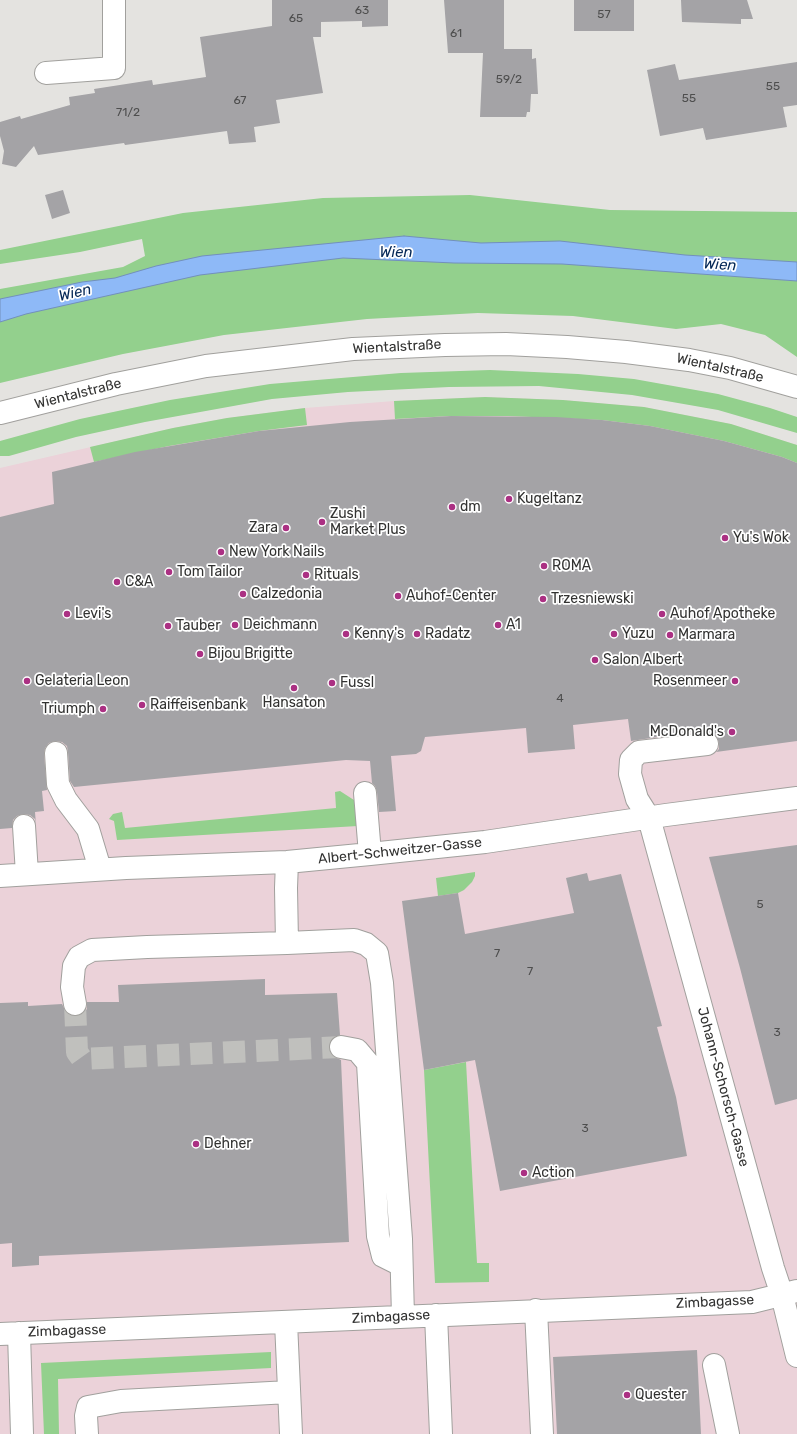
<!DOCTYPE html>
<html>
<head>
<meta charset="utf-8">
<style>
	body { margin:0 }
	canvas { display:block; background:#e4e3e0 }
</style>
</head>
<body>
<canvas width="797" height="1434"></canvas>
<script>
const ctx = document.querySelector('canvas').getContext('2d');
ctx.lineJoin = 'round';
function fill(path, color) {
  ctx.fillStyle = color;
  ctx.fill(path, 'evenodd');
}
function toPath(rows) {
  const path = new Path2D();
  for (const r of rows) {
    path.moveTo(r[0], r[1]);
    for (let i = 2; i < r.length; i += 2) path.lineTo(r[i], r[i + 1]);
  }
  return path;
}
function stroke(path, color, width, dash) {
  ctx.strokeStyle = color;
  ctx.lineWidth = width;
  ctx.lineCap = dash ? 'butt' : 'round';
  ctx.setLineDash(dash || []);
  ctx.stroke(path);
}
function label(font, color, halo, rows, align = 'center') {
  ctx.font = font + ' Rubik,sans-serif';
  ctx.lineWidth = 3.5;
  ctx.setLineDash([]);
  ctx.textBaseline = 'middle';
  ctx.strokeStyle = halo;
  ctx.fillStyle = color;
  for (const [text, x, y, turn = 0] of rows) {
    ctx.save();
    ctx.translate(x, y);
    ctx.rotate((+turn || 0) * Math.PI / 180);
    ctx.textAlign = isNaN(turn) ? turn : align;
    if (halo) ctx.strokeText(text, 0, 0);
    ctx.fillText(text, 0, 0);
    ctx.restore();
  }
}
fill(toPath([
	[485,397,563,400,644,407,731,424,797,445,797,1434,0,1434,0,468,173,428,227,418,305,408,394,401]
]), '#ebd2d9');
fill(toPath([
	[470,195,610,210,797,212,797,357,765,335,721,324,676,329,573,316,478,313,367,319,224,335,123,354,0,383,0,289,123,267,145,256,142,239,80,252,0,264,0,250,183,213,323,198],
	[490,370,578,374,634,379,718,394,770,408,797,417,797,433,718,410,632,395,539,386,449,387,348,392,272,399,145,422,76,437,9,456,0,456,0,441,80,419,170,400,270,384,317,380,401,373],
	[485,397,563,400,644,407,731,424,797,445,797,463,782,457,724,441,650,426,602,420,508,416,451,416,395,419,394,401],
	[305,408,307,425,259,431,169,446,94,462,90,447,173,428,227,418],
	[340,791,357,802,358,826,117,840,114,821,109,819,113,814,122,812,125,828,336,808,335,792],
	[475,872,475,876,472,882,464,890,458,893,438,896,436,878],
	[466,1062,477,1263,489,1263,489,1282,435,1283,424,1070],
	[271,1352,271,1368,58,1379,59,1434,44,1434,41,1363]
]), '#93d08d');
const water = toPath([
	[404,236,481,243,560,241,685,255,797,262,797,281,562,264,454,263,343,258,200,275,26,314,0,322,0,299,82,282,115,278,156,266,202,256,404,236]
]);
fill(water, '#8eb9f7');
stroke(water, '#7290bc', 1);
fill(toPath([
	[272,0,388,0,388,26,362,27,362,21,321,22,321,37,313,37,323,93,276,100,280,123,254,127,256,142,229,144,227,131,125,145,124,143,38,155,34,146,16,167,2,164,4,151,0,136,0,122,20,116,21,119,70,105,69,97,95,93,94,89,152,80,153,85,206,77,200,37,272,26],
	[444,0,504,0,504,49,532,49,532,59,536,58,538,94,531,94,530,112,527,112,526,117,480,117,483,53,448,53],
	[574,0,634,0,634,31,574,31],
	[681,0,747,0,753,19,741,19,741,24,682,22],
	[797,62,797,105,783,107,787,127,706,140,703,128,660,136,647,70,675,64,679,80],
	[63,190,70,213,52,219,45,195],
	[451,416,556,417,602,420,650,426,724,441,782,457,797,463,797,741,716,752,719,749,719,743,717,737,712,733,705,732,705,730,631,741,628,719,573,725,575,749,528,753,526,728,425,737,421,751,416,754,391,756,396,811,379,812,377,792,375,786,372,783,370,761,346,760,74,787,70,781,68,752,67,746,62,742,55,741,49,743,45,748,44,754,47,790,42,791,44,811,35,812,36,825,35,819,30,815,23,814,17,816,13,820,12,828,0,829,0,517,54,504,52,472,135,452,259,431,350,422],
	[797,845,797,1099,775,1105,740,968,709,857],
	[587,873,589,881,621,874,662,1026,657,1027,676,1097,687,1156,500,1191,475,1060,424,1070,402,901,458,893,465,934,574,913,566,878],
	[265,979,265,995,337,993,340,1035,332,1039,329,1045,329,1052,333,1056,341,1060,349,1242,39,1256,39,1265,12,1267,12,1243,0,1244,0,1003,28,1002,28,1006,62,1004,66,1012,70,1016,77,1016,83,1013,87,1009,87,1002,119,1002,118,985],
	[697,1350,701,1434,557,1434,553,1357]
]), '#a4a3a6');
stroke(toPath([
	[75,1004,77,1052,82,1059,341,1047]
]), '#c0c0bd', 22, [22, 11]);
const minor = toPath([
	[46,73,114,68,114,0],
	[707,744,639,752,631,760,630,774,637,799,649,818,773,1268,782,1295,797,1356],
	[56,753,58,784,66,800,88,829,100,869],
	[365,793,370,854],
	[24,826,27,874],
	[0,876,126,868,287,862,370,854,485,842,666,815,797,798],
	[287,943,286,888,287,862],
	[75,1004,72,987,74,966,79,957,92,950,147,947,287,943,354,940,366,944,377,953,382,983,401,1239,403,1317],
	[341,1047,357,1050,368,1063,378,1236,383,1256,401,1265],
	[536,1310,542,1434],
	[436,1315,441,1434],
	[286,1322,291,1434],
	[19,1333,22,1434],
	[0,1334,752,1302,797,1291],
	[714,1365,728,1434],
	[87,1434,86,1416,88,1407,121,1401,289,1392]
]);
const major = toPath([
	[0,413,116,384,206,366,353,349,445,345,506,344,567,347,626,352,689,360,730,368,797,387]
]);
stroke(minor, '#a1a09d', 24);
stroke(major, '#a1a09d', 24);
stroke(minor, '#fff', 22);
stroke(major, '#fff', 22);
for (const [x, y, r, color] of [
	[509,499,4,"#ab3083"],
	[452,507,4,"#ab3083"],
	[322,522,4,"#ab3083"],
	[286,528,4,"#ab3083"],
	[725,538,4,"#ab3083"],
	[221,552,4,"#ab3083"],
	[544,566,4,"#ab3083"],
	[169,572,4,"#ab3083"],
	[306,575,4,"#ab3083"],
	[117,582,4,"#ab3083"],
	[243,594,4,"#ab3083"],
	[398,596,4,"#ab3083"],
	[543,599,4,"#ab3083"],
	[67,614,4,"#ab3083"],
	[662,614,4,"#ab3083"],
	[235,625,4,"#ab3083"],
	[498,625,4,"#ab3083"],
	[168,626,4,"#ab3083"],
	[346,634,4,"#ab3083"],
	[417,634,4,"#ab3083"],
	[614,634,4,"#ab3083"],
	[670,635,4,"#ab3083"],
	[200,654,4,"#ab3083"],
	[595,660,4,"#ab3083"],
	[27,681,4,"#ab3083"],
	[735,681,4,"#ab3083"],
	[332,683,4,"#ab3083"],
	[294,688,4,"#ab3083"],
	[142,705,4,"#ab3083"],
	[103,709,4,"#ab3083"],
	[732,732,4,"#ab3083"],
	[196,1144,4,"#ab3083"],
	[524,1173,4,"#ab3083"],
	[627,1395,4,"#ab3083"]
]) {
  const dot = new Path2D();
  dot.arc(x, y, r, 0, 2 * Math.PI);
  ctx.fillStyle = color;
  ctx.fill(dot);
  stroke(dot, '#fff', 1.5);
}
label('12px', '#4e4e4e', null, [
	["63",362,11],
	["57",604,15],
	["65",296,19],
	["61",456,34],
	["59/2",509,80],
	["55",773,87],
	["55",689,99],
	["67",240,101],
	["71/2",128,113],
	["4",560,699],
	["5",760,905],
	["7",497,954],
	["7",530,972],
	["3",777,1033],
	["3",585,1129]
]);
label('14px', '#323231', '#fff', [
	["Wientalstraße",397,347,-3],
	["Wientalstraße",720,368,13],
	["Wientalstraße",78,394,-14],
	["Albert-Schweitzer-Gasse",400,851,-6],
	["Johann-Schorsch-Gasse",723,1087,75],
	["Zimbagasse",715,1302,-3],
	["Zimbagasse",391,1317,-3],
	["Zimbagasse",67,1331,-2]
]);
label('14px', '#323231', '#fff', [
	["Kugeltanz",517,499],
	["dm",460,507],
	["Zushi",330,514],
	["Market Plus",330,530],
	["Zara",278,528,"right"],
	["Yu's Wok",733,538],
	["New York Nails",229,552],
	["ROMA",552,566],
	["Tom Tailor",177,572],
	["Rituals",314,575],
	["C&A",125,582],
	["Calzedonia",251,594],
	["Auhof-Center",406,596],
	["Trzesniewski",551,599],
	["Levi's",75,614],
	["Auhof Apotheke",670,614],
	["Deichmann",243,625],
	["A1",506,625],
	["Tauber",176,626],
	["Kenny's",354,634],
	["Radatz",425,634],
	["Yuzu",622,634],
	["Marmara",678,635],
	["Bijou Brigitte",208,654],
	["Salon Albert",603,660],
	["Gelateria Leon",35,681],
	["Rosenmeer",727,681,"right"],
	["Fussl",340,683],
	["Hansaton",294,703,"center"],
	["Raiffeisenbank",150,705],
	["Triumph",95,709,"right"],
	["McDonald's",724,732,"right"],
	["Dehner",204,1144],
	["Action",532,1173],
	["Quester",635,1395]
], 'left');
label('italic 15px', '#052857', '#fff', [
	["Wien",396,253],
	["Wien",720,265,4],
	["Wien",75,293,-13]
]);
</script>
</body>
</html>
